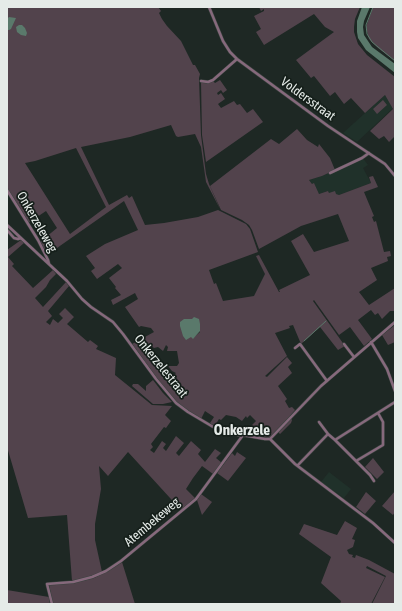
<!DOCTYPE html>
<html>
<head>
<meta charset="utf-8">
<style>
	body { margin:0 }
	#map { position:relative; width:402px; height:611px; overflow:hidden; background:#1e2824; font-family:"Asap Condensed",sans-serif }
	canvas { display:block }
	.frame { position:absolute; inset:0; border:8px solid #e5ebe8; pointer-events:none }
</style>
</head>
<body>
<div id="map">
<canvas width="402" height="611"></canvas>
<div class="frame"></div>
</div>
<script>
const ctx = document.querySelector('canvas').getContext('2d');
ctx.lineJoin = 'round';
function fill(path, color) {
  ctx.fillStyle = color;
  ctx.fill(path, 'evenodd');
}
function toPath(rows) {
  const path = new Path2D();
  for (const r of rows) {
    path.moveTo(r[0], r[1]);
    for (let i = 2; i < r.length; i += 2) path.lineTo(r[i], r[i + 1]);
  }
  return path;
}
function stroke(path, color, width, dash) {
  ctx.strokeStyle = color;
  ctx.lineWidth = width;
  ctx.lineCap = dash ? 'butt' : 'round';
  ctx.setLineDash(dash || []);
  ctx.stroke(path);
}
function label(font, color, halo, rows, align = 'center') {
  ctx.font = font + ' "Asap Condensed",sans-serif';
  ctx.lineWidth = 3.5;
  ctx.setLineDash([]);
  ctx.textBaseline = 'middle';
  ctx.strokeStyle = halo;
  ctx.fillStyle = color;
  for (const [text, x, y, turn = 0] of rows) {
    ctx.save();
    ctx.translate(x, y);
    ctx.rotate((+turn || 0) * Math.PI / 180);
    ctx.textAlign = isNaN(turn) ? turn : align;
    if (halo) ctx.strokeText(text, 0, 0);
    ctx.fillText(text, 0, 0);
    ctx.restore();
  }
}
fill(toPath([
	[385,95,393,108,357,142,343,133],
	[362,157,368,165,363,168,371,183,339,195,329,193,328,191,319,194,314,184,312,184,309,180,322,176],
	[329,472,351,489,344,498,321,482]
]), '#20312a');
fill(toPath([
	[7,7,158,7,161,11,159,13,162,19,167,26,181,41,193,65,195,65,200,74,199,78,201,135,206,174,209,184,220,209,206,182,201,147,195,134,178,137,176,136,171,125,130,137,81,147,109,205,127,195,129,198,132,196,145,225,164,223,198,217,218,210,246,224,250,229,258,252,209,270,214,284,216,283,223,301,254,296,265,274,256,256,259,255,279,292,280,292,279,290,310,275,291,241,303,234,314,252,349,241,338,214,301,226,259,249,252,230,249,225,242,220,221,210,210,186,271,139,279,144,297,129,307,140,318,147,319,144,330,158,335,170,322,176,309,180,312,184,314,183,319,194,328,191,329,193,335,191,336,194,339,195,371,183,369,177,373,176,378,187,364,192,374,216,372,217,374,222,376,221,384,252,390,251,391,256,387,257,388,261,371,268,377,280,359,292,369,305,395,288,395,311,390,311,382,319,378,313,375,315,371,310,358,320,372,339,364,346,350,327,339,335,314,300,313,301,345,346,338,350,320,327,301,344,293,325,289,326,290,328,275,333,287,356,265,376,267,377,287,357,292,363,288,367,292,373,278,386,287,399,285,401,289,408,292,407,295,410,290,416,292,420,291,423,280,434,278,432,271,439,264,437,265,435,272,433,268,430,265,431,265,435,263,435,242,433,245,429,247,430,256,421,250,415,247,418,246,416,242,421,236,417,226,415,221,420,219,419,214,427,210,423,214,417,205,411,201,419,188,411,172,399,132,344,154,332,151,328,141,326,139,327,125,307,138,299,135,293,113,305,111,300,121,295,115,288,116,287,109,278,122,268,118,264,97,279,91,271,95,268,86,256,105,244,138,230,124,201,47,255,40,242,57,228,46,211,28,223,7,188],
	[76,148,106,207,70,234,25,163,35,161],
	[186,319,192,319,200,332,193,338],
	[144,343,149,344,154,348,158,347,163,351,166,345,168,347,167,351,177,351,179,363,177,366,168,366,172,371,176,373,169,380,164,380,160,369,149,355],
	[259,7,360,7,355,19,354,27,354,32,358,44,367,55,395,77,395,136,389,142,384,136,379,139,370,131,393,109,385,95,365,113,351,98,344,104,335,92,330,96,314,76,311,78,296,60,334,32,325,27,314,14,264,45,256,32,261,29,254,16,264,11,264,9,261,11],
	[373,7,395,7,395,61,378,48,369,39,366,27],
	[220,80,227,90,223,93,221,90,217,93,218,95,221,93,225,99,218,104,221,108,234,101,237,105,240,104,247,113,253,109,263,122,206,162,202,135,201,82,213,81,215,83],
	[383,100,387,105,377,114,373,109],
	[21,240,24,243,8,257,14,264,12,266,33,288,53,270,56,274,50,280,46,287,35,298,43,307,66,282,69,286,48,311,52,316,46,322,50,325,53,319,58,323,63,318,59,314,65,308,74,317,67,324,88,342,90,340,98,346,96,349,116,358,115,375,152,405,172,406,165,415,171,421,166,428,164,427,151,444,153,447,150,450,154,453,162,441,166,444,163,448,166,451,176,436,184,443,176,453,179,456,191,441,201,450,198,454,205,462,215,449,221,453,216,458,222,463,213,474,202,466,193,478,186,489,195,498,181,510,128,452,108,476,99,466,101,489,95,524,95,540,102,572,83,579,72,581,67,515,28,518,7,447,7,250],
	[395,325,395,342,388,345,382,335],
	[153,380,163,393,172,402,163,404,153,404,132,386,133,384,138,384,146,391,146,386],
	[237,452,246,458,228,481,217,473,232,453,235,456],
	[373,458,384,472,377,479,365,467],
	[395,491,395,512,393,515,382,506],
	[366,492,376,501,365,514,356,507],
	[201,494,212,502,202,515,197,500],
	[345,521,357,528,352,539,355,540,353,547,347,550,349,554,353,555,352,557,355,558,356,555,369,560,395,574,395,604,372,604,386,576,367,566,366,568,385,577,371,604,340,604,341,601,321,583,331,557,299,534,304,524,337,535],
	[122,562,135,604,53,604,49,585,77,582,94,578,106,572],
	[7,590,49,597,50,604,7,604]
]), '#52434c');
fill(toPath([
	[362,7,370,7,364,21,363,27,364,35,372,47,395,64,395,73,366,50,358,38,357,32,357,21],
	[9,17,16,18,11,29,9,30,7,30,7,19],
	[19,25,22,25,25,28,27,33,26,36,21,35,17,32,16,27],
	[194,317,199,319,200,324,200,331,193,339,191,337,186,340,183,336,180,326,180,322,184,319,192,319]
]), '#5a796b');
stroke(toPath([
	[373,7,366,25,367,34,372,42,395,61],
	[304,341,326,321]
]), '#5a796b', 1);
const minor = toPath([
	[209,7,223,41,230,52,237,59,328,126,385,164,395,176],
	[201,81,208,82,213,80,237,59],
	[330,173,362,158,369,153],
	[7,190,38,240,48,260,49,264],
	[7,225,67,281,82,299,91,307,113,322,123,334,156,379,176,403,188,412,225,434,248,436,265,439,270,439],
	[7,230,14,238,18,239,21,238],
	[371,342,387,369,395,391],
	[344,344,354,357],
	[295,348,300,344,327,381],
	[319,422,328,434],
	[270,439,321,386,395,322],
	[270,439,295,464,373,523,395,543],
	[335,440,356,461,383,445,383,422,378,413],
	[356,461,370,475,374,481],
	[298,465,327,435,328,434,335,440,395,402],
	[52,604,47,584,73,582,92,577,106,571,121,561,196,499,243,435]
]);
stroke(minor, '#3a433f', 3.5);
stroke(minor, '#86697c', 2.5);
label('13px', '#e5ebe8', '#151f1a', [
	["Voldersstraat",308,99,36],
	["Onkerzeleweg",37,222,60],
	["Onkerzelestraat",161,366,51],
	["Atembekeweg",152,522,-40]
]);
label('bold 15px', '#e5ebe8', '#151f1a', [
	["Onkerzele",242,430]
]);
</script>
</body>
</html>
